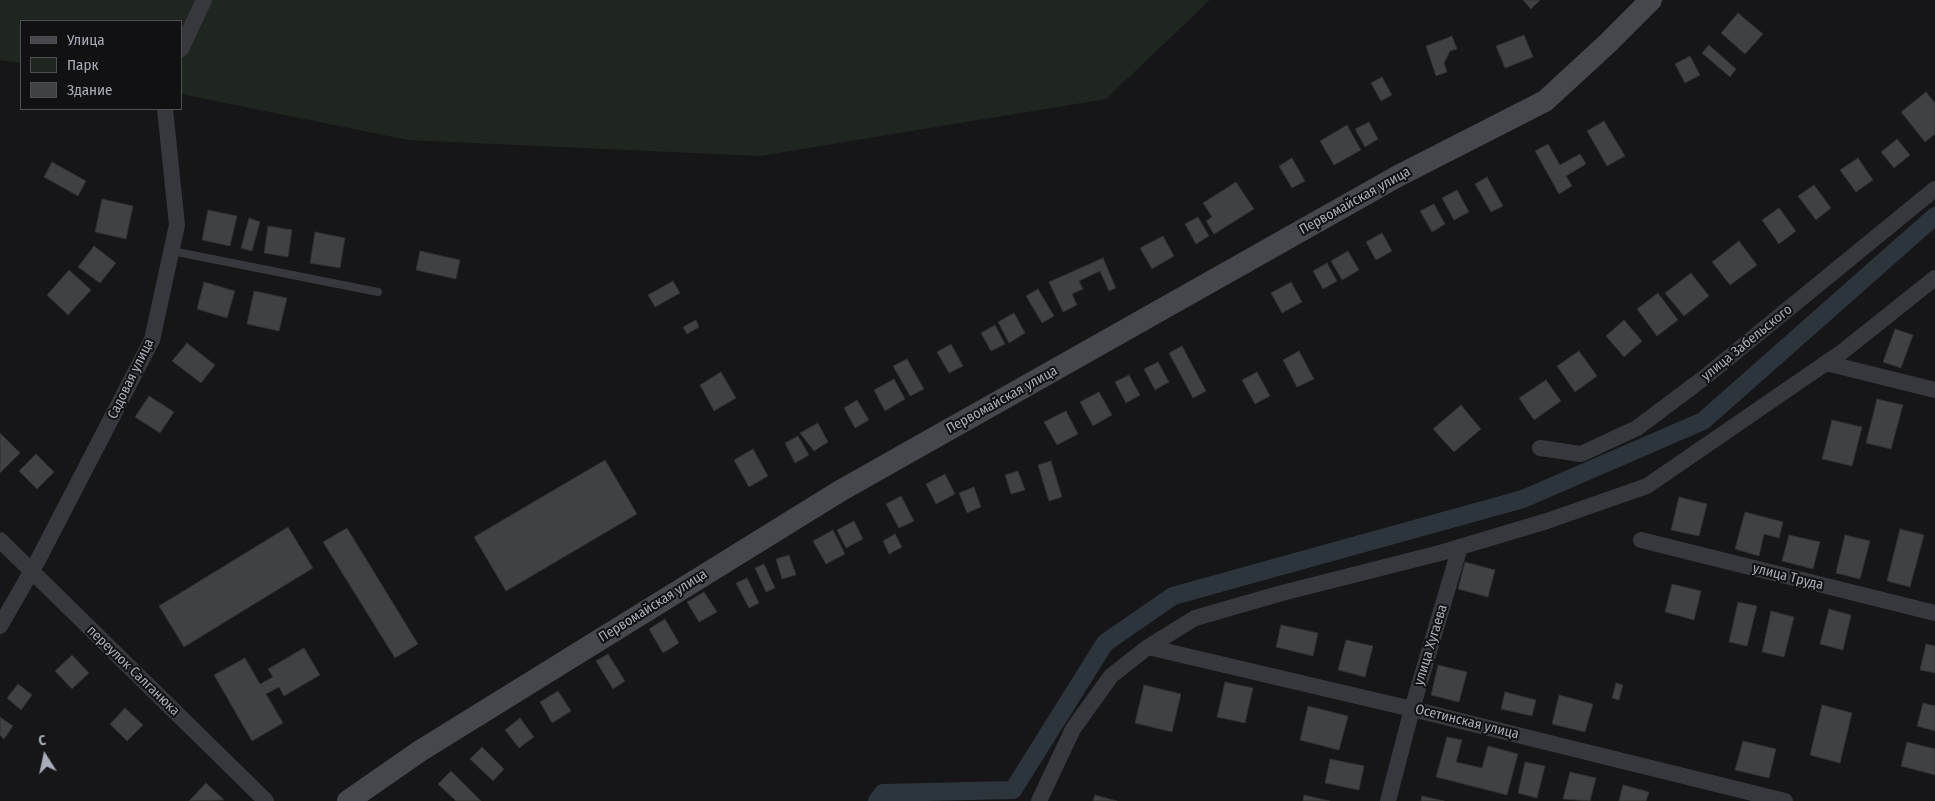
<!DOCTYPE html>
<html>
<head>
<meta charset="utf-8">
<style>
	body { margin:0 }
	#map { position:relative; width:1935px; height:801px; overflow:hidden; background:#161618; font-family:"Fira Sans Condensed",sans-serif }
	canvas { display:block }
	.legend { position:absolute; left:20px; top:20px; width:162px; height:90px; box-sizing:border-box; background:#111113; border:1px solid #4d4f55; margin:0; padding:6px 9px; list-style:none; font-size:15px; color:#a8adb8 }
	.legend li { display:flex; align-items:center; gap:10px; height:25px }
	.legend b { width:25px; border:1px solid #4d4f55 }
	.north { position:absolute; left:20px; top:731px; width:50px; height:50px; -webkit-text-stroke:4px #111113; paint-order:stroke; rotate:350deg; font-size:14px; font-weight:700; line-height:20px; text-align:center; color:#a8adb8 }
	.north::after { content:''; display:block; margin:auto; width:18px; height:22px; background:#a8adb8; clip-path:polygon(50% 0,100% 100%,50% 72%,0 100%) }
</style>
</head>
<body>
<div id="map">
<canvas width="1935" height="801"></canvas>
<ul class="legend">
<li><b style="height:6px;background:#45474d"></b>Улица</li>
<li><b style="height:14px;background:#1e261f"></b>Парк</li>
<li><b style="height:14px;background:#404145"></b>Здание</li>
</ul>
<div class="north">С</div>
</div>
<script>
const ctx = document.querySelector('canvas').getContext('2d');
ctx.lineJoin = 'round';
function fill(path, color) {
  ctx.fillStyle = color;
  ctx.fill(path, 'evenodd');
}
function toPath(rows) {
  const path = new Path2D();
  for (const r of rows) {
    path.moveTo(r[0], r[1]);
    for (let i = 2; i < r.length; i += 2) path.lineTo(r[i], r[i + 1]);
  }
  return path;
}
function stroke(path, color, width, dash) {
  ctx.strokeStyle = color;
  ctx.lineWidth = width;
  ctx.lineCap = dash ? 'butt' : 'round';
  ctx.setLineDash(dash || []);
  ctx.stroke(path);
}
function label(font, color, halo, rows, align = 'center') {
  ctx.font = font + ' "Fira Sans Condensed",sans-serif';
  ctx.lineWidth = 4;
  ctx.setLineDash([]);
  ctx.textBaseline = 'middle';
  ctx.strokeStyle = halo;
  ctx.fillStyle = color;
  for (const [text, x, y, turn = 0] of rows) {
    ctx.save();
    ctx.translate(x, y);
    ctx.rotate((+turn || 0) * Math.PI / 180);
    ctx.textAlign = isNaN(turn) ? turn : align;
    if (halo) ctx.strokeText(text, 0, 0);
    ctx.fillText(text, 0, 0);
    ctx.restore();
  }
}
fill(toPath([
	[0,0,1210,0,1106,99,760,156,408,140,181,94,181,21,21,21,21,63,0,60]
]), '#1e261f');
stroke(toPath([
	[877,801,883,793,1013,790,1105,643,1173,596,1523,499,1703,421,1935,216]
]), '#2c353c', 18);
const building = toPath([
	[1523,0,1540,0,1531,9,1523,0],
	[1738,13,1763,34,1745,54,1721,33,1738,13],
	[1524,35,1533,57,1505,68,1496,46,1524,35],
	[1452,36,1457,49,1450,51,1444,63,1447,72,1436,76,1426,46,1452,36],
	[1709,45,1736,69,1730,77,1702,53,1709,45],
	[1690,56,1700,75,1685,83,1675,64,1690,56],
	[1382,77,1392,95,1381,101,1371,83,1382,77],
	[1926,92,1935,103,1935,134,1925,142,1901,112,1926,92],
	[1604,121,1625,156,1607,166,1587,131,1604,121],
	[1369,122,1378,139,1365,147,1355,129,1369,122],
	[1347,125,1361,150,1334,165,1320,141,1347,125],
	[1897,139,1910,155,1894,168,1881,152,1897,139],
	[1548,144,1560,165,1580,154,1586,164,1566,176,1572,186,1559,194,1535,151,1548,144],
	[1292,158,1305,181,1292,188,1279,166,1292,158],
	[1858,158,1873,180,1856,192,1840,170,1858,158],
	[52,162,86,181,78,196,44,177,52,162],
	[1487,177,1503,206,1491,212,1475,184,1487,177],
	[1236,182,1254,209,1214,234,1206,221,1212,217,1203,203,1236,182],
	[1814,185,1831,208,1816,220,1798,196,1814,185],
	[1457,190,1469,212,1454,220,1442,198,1457,190],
	[102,199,133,206,126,239,95,232,102,199],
	[1434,204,1445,224,1432,232,1420,211,1434,204],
	[1779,208,1796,231,1779,244,1762,220,1779,208],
	[208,210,237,216,230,246,202,240,208,210],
	[1198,217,1209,236,1196,244,1185,224,1198,217],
	[249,218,260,222,252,251,241,248,249,218],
	[268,226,292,230,288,257,264,253,268,226],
	[315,232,345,238,340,268,310,263,315,232],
	[1382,233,1392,251,1376,260,1366,242,1382,233],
	[1163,236,1174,256,1152,269,1140,248,1163,236],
	[1739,241,1757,265,1730,285,1712,262,1739,241],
	[94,246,116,263,100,283,78,267,94,246],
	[420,251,460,260,456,279,416,270,420,251],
	[1348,251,1359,270,1342,280,1331,261,1348,251],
	[1103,258,1116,288,1109,291,1100,271,1079,281,1083,289,1072,294,1077,305,1063,312,1049,282,1103,258],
	[1327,263,1337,281,1323,289,1313,271,1327,263],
	[69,270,91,290,68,315,47,295,69,270],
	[1691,273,1709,296,1684,316,1665,293,1691,273],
	[673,281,680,293,655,307,648,295,673,281],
	[204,282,235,291,227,318,197,309,204,282],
	[1291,282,1302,302,1282,313,1271,293,1291,282],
	[1038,289,1054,316,1042,323,1026,296,1038,289],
	[254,291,287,298,279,331,247,324,254,291],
	[1658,293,1678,320,1657,336,1637,309,1658,293],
	[1014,313,1025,333,1009,343,998,322,1014,313],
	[696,320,699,327,687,334,683,327,696,320],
	[1624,320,1642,341,1624,357,1606,336,1624,320],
	[995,325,1005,344,991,351,981,333,995,325],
	[1895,329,1913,335,1901,368,1883,362,1895,329],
	[187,343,215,365,201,383,172,361,187,343],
	[951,344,963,366,949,373,937,352,951,344],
	[1182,346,1206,391,1193,398,1169,353,1182,346],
	[1299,351,1314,379,1297,387,1283,360,1299,351],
	[1579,351,1597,376,1575,392,1557,366,1579,351],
	[907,359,924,389,910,396,893,366,907,359],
	[1158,362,1169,382,1155,390,1144,369,1158,362],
	[721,372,736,398,714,411,700,385,721,372],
	[1257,372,1270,396,1255,404,1242,380,1257,372],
	[1129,375,1140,395,1126,403,1115,382,1129,375],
	[894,379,905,399,885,411,874,390,894,379],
	[1546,380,1561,401,1534,420,1519,398,1546,380],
	[1099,392,1112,415,1093,426,1080,402,1099,392],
	[149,396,174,412,160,433,135,417,149,396],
	[1877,399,1903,405,1891,449,1866,443,1877,399],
	[857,400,869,420,855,428,844,408,857,400],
	[1461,405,1481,429,1454,452,1433,429,1461,405],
	[1066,411,1078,434,1057,445,1044,422,1066,411],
	[1832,420,1862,427,1852,466,1822,459,1832,420],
	[818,423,828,442,814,451,800,433,818,423],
	[0,433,20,453,0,473,0,433],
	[798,436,809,455,795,463,785,443,798,436],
	[753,449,768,476,749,487,734,460,753,449],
	[36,454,54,472,37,489,19,471,36,454],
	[605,460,637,514,506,591,474,537,605,460],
	[1051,461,1062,497,1049,501,1038,465,1051,461],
	[1018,471,1025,490,1011,494,1005,475,1018,471],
	[945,474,955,494,936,504,926,484,945,474],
	[974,487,981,507,967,513,959,493,974,487],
	[901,496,914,521,899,528,886,504,901,496],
	[1679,497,1707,504,1699,536,1671,530,1679,497],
	[1745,512,1783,522,1779,538,1764,534,1759,556,1735,549,1745,512],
	[854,521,863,539,846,548,837,530,854,521],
	[288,527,313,568,184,647,159,606,288,527],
	[347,528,418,644,395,658,323,542,347,528],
	[1900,529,1924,535,1910,587,1887,581,1900,529],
	[833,530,845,554,826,564,813,541,833,530],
	[895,534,902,547,889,554,883,541,895,534],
	[1789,535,1820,542,1813,569,1782,561,1789,535],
	[1845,535,1870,541,1860,579,1836,573,1845,535],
	[789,555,796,575,782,579,776,559,789,555],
	[1465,562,1495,570,1488,597,1458,589,1465,562],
	[764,564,775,588,766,592,755,568,764,564],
	[747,578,759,603,749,608,736,583,747,578],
	[1672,584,1701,591,1694,620,1665,612,1672,584],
	[704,592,717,612,699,622,687,602,704,592],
	[1738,602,1757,606,1747,646,1729,642,1738,602],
	[1829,609,1851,615,1843,650,1820,644,1829,609],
	[1771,611,1794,617,1784,657,1762,652,1771,611],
	[665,619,679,643,663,653,649,629,665,619],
	[1281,625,1318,633,1313,656,1276,647,1281,625],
	[1346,640,1373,646,1365,677,1338,670,1346,640],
	[1926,644,1935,646,1935,673,1920,670,1926,644],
	[304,648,320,675,284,696,279,687,266,694,283,723,252,741,214,675,245,658,260,684,273,677,268,669,304,648],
	[608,654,625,681,613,689,596,661,608,654],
	[72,655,89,673,72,689,55,671,72,655],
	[1438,665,1467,672,1459,702,1431,695,1438,665],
	[1225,682,1253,688,1245,723,1217,717,1225,682],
	[1616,683,1623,685,1619,700,1612,698,1616,683],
	[18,684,32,695,21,710,7,698,18,684],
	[1144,685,1181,694,1172,732,1135,723,1144,685],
	[558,691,571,711,552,723,540,702,558,691],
	[1505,692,1536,700,1532,716,1501,709,1505,692],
	[1559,695,1593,704,1585,732,1552,724,1559,695],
	[1923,703,1935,706,1935,731,1917,726,1923,703],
	[1822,705,1852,713,1840,763,1810,755,1822,705],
	[1308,706,1348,716,1339,750,1300,740,1308,706],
	[125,708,143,725,127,741,110,724,125,708],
	[0,717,13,726,4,739,0,735,0,717],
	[520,718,534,737,519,748,505,730,520,718],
	[1447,737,1462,740,1456,762,1482,768,1488,746,1518,754,1507,795,1436,777,1447,737],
	[1743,741,1776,749,1769,778,1735,770,1743,741],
	[1907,742,1935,749,1935,775,1901,766,1907,742],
	[482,747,504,769,493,781,470,759,482,747],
	[1330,759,1364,766,1359,790,1325,783,1330,759],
	[1525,762,1545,766,1537,798,1518,793,1525,762],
	[451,771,481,801,456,801,438,784,451,771],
	[1570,772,1596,778,1590,801,1563,799,1570,772],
	[206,783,224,800,189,801,206,783],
	[1623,785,1649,792,1646,801,1619,801,1623,785],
	[1095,795,1117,801,1093,801,1095,795],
	[1304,795,1330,801,1303,801,1304,795],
	[1422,796,1444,801,1421,801,1422,796]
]);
fill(building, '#404145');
stroke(building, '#303034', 1);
stroke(toPath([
	[172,251,378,292]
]), '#37383d', 8);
stroke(toPath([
	[181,49,204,0],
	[1826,363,1935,390],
	[1540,448,1581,454,1637,428,1705,377,1935,189],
	[0,540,266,801],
	[1641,540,1935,613],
	[0,626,38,560,152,340,177,225,165,109],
	[1148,647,1412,709,1785,801],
	[1039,801,1073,729,1111,676,1148,647,1195,618,1282,593,1440,553,1547,521,1647,486,1842,352,1935,278],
	[1388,801,1412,709,1460,547]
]), '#37383d', 16);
stroke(toPath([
	[348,801,420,751,840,491,1398,176,1545,101,1608,43,1651,0]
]), '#45474d', 22);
label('14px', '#a8adb8', '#111113', [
	["Первомайская улица",1355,201,-29],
	["улица Забельского",1747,343,-39],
	["Садовая улица",131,379,-64],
	["Первомайская улица",1002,400,-29],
	["улица Труда",1788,577,14],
	["Первомайская улица",653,606,-32],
	["улица Хугаева",1431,645,-73],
	["переулок Салганюка",133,671,44],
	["Осетинская улица",1467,722,14]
]);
</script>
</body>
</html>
